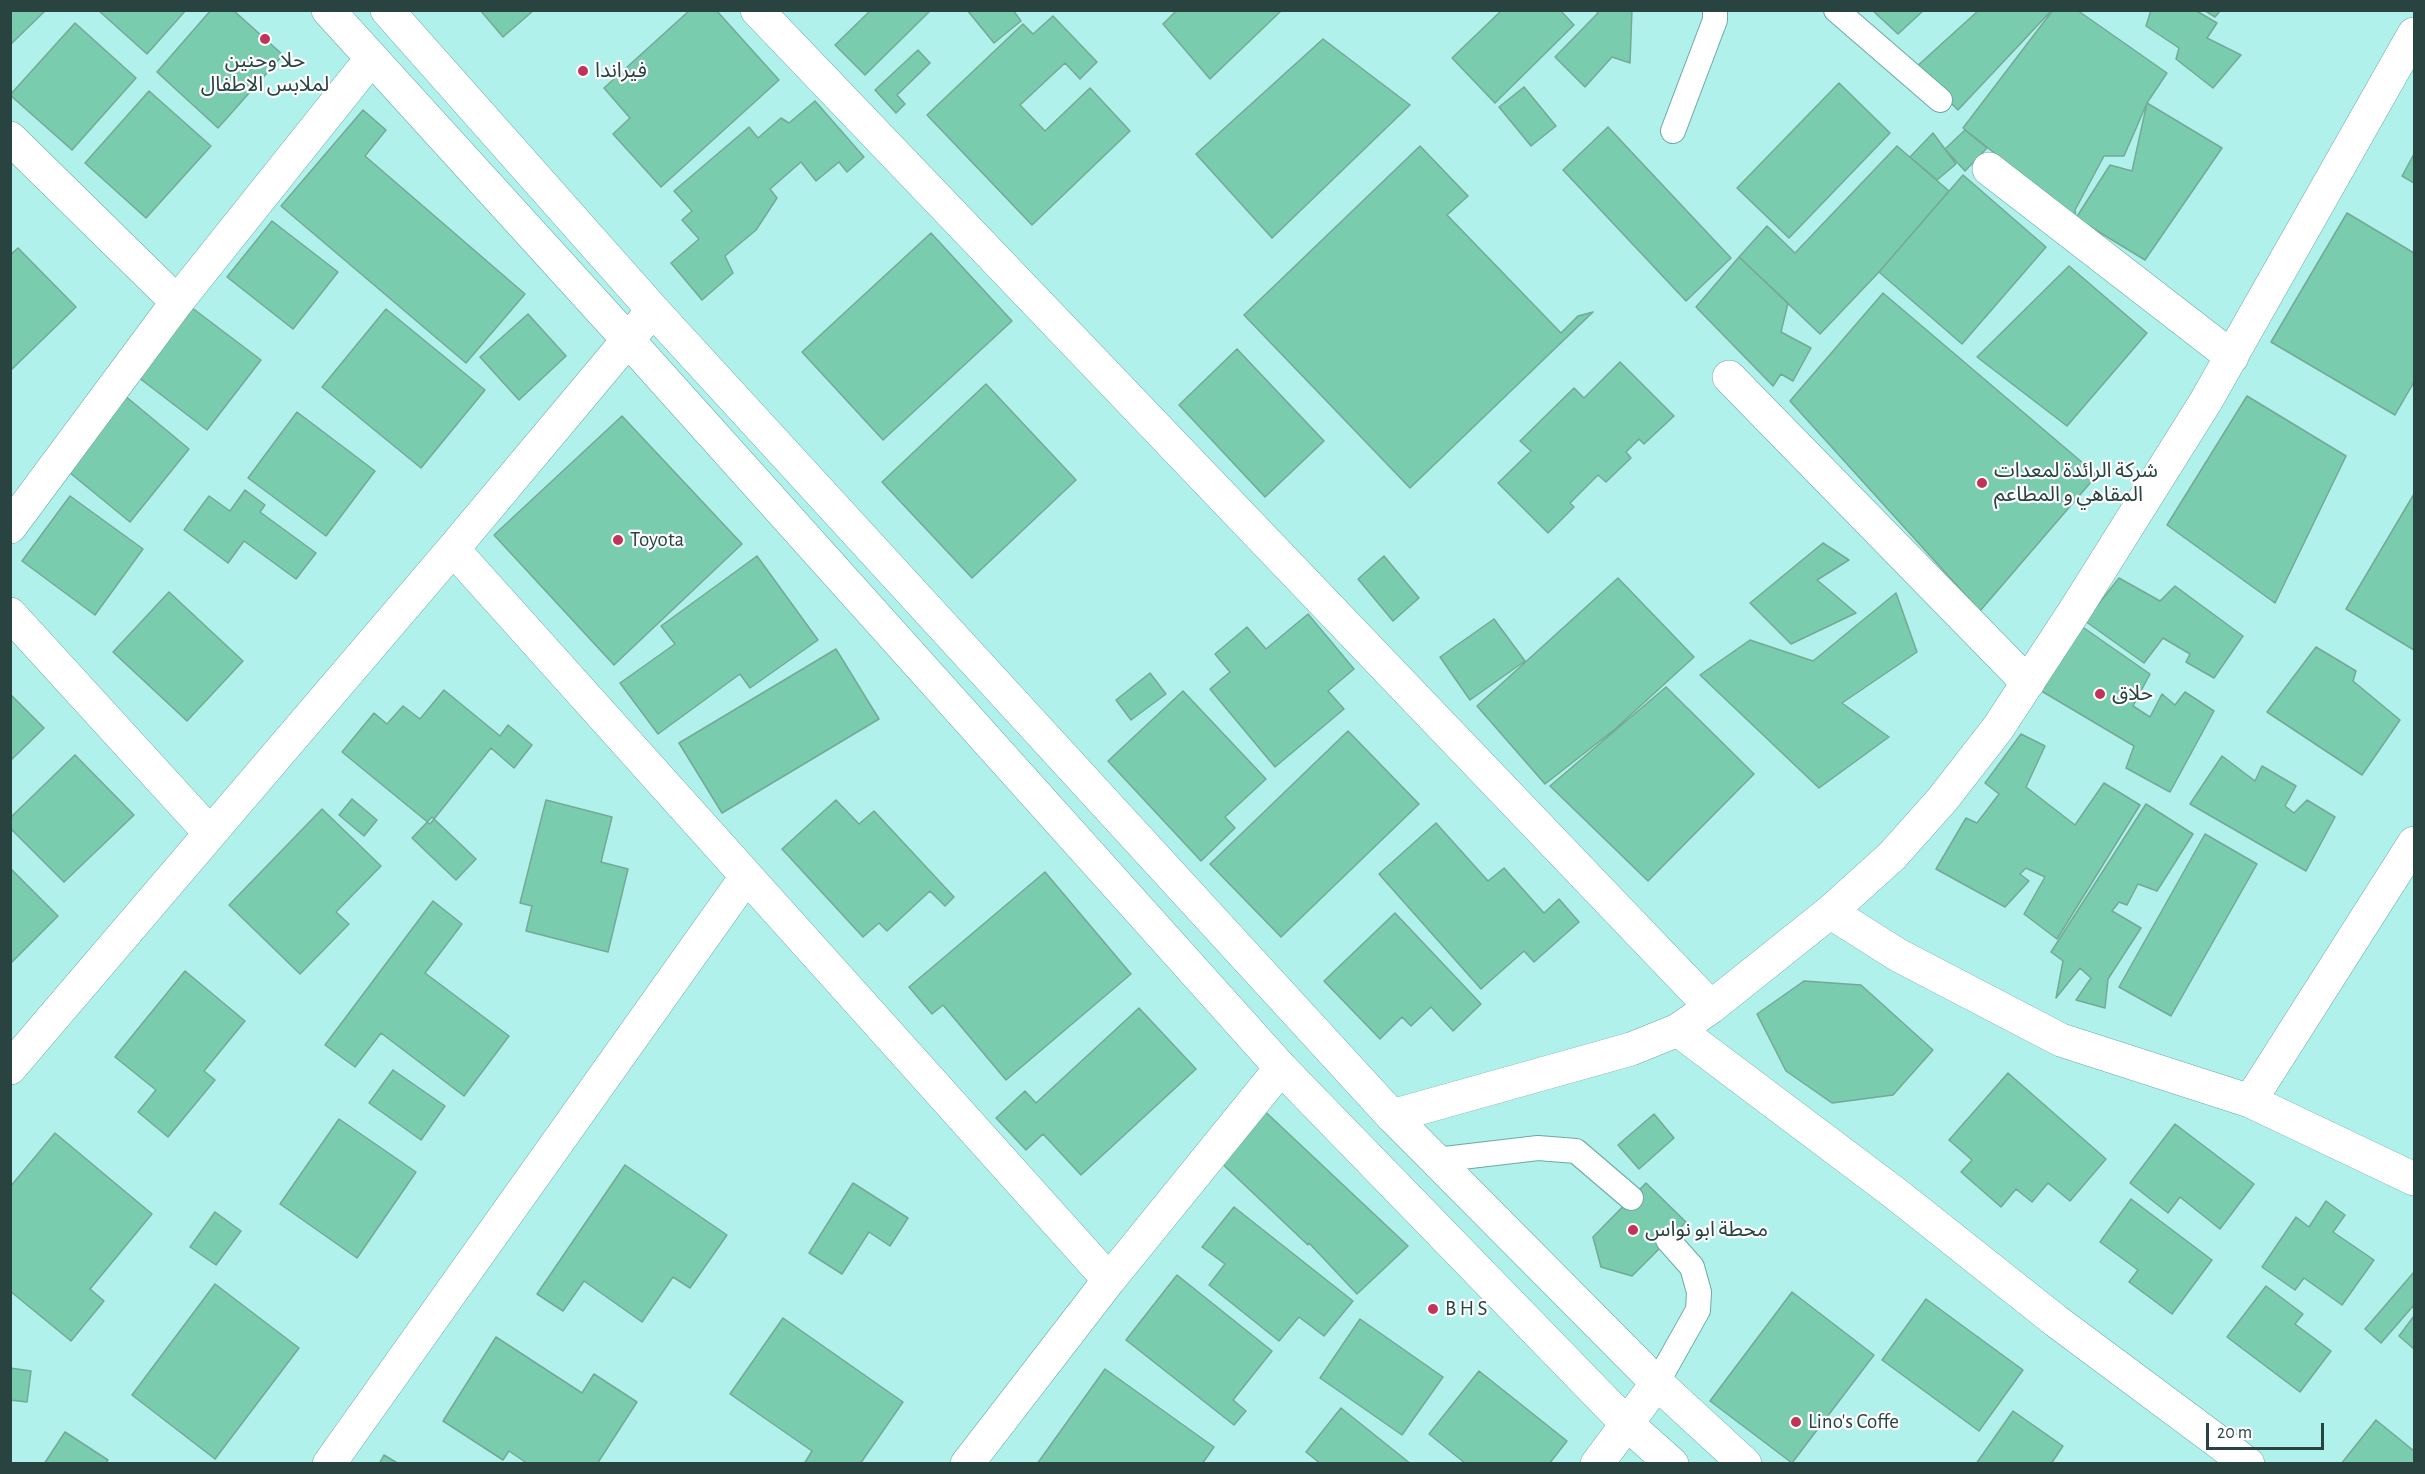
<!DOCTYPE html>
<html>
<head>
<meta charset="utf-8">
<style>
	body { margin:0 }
	#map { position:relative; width:2425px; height:1474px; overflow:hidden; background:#b1f1eb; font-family:"Alegreya Sans",sans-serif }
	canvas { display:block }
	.frame { position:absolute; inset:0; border:12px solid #284340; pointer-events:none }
	.scale { position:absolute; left:2206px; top:1423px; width:118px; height:27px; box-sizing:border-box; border:3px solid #284340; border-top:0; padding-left:8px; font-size:18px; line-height:21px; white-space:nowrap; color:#284340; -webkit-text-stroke:4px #fff; paint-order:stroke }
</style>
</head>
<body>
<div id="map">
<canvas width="2425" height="1474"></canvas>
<div class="frame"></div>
<div class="scale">20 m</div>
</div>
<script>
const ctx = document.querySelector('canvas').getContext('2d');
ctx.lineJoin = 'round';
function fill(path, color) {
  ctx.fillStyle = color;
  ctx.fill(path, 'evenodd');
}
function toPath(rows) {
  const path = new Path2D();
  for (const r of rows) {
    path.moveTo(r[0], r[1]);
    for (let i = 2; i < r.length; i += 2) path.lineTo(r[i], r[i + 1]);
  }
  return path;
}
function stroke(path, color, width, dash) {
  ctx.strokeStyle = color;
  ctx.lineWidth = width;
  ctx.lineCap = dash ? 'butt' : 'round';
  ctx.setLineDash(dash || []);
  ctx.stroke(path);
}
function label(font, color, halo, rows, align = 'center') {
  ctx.font = font + ' "Alegreya Sans","Noto Sans Arabic",sans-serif';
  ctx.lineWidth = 4.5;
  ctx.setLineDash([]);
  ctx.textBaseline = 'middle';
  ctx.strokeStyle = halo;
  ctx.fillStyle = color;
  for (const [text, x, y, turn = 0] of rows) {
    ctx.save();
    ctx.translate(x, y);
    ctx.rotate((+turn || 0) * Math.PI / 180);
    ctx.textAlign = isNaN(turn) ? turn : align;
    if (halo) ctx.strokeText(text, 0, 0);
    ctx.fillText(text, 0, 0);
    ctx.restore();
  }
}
const building = toPath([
	[10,10,46,10,10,45,10,10],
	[98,10,186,10,147,54,98,10],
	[211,10,233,10,283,55,218,128,157,72,211,10],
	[480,10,534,10,503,37,480,10],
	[690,10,716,10,779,80,661,187,613,134,630,118,604,88,690,10],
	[871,10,931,10,865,75,835,45,871,10],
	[967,10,1013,10,1021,21,994,43,967,10],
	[1177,10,1282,10,1210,79,1163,24,1177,10],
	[1502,10,1560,10,1574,25,1495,103,1452,58,1502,10],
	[1596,10,1632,10,1630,63,1612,57,1585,87,1555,57,1598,13,1596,10],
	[1872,10,1924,10,1898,34,1872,10],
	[1979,10,2052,10,1958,110,1915,68,1979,10],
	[2053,10,2077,10,2167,73,2147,103,2124,156,2104,156,2075,210,2076,218,1963,128,2053,10],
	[2195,10,2217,23,2207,38,2241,55,2213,88,2176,59,2179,48,2146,26,2151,10,2195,10],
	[2204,10,2221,10,2215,17,2204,10],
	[1053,16,1097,62,1080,79,1065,63,1020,105,1045,131,1090,88,1130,131,1032,225,927,115,1023,24,1033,34,1053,16],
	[75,23,136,78,72,150,10,95,75,23],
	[1323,39,1410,105,1272,238,1196,154,1323,39],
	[918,50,930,63,897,95,905,104,896,113,875,90,918,50],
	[1839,83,1890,133,1789,238,1737,188,1839,83],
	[1524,87,1556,126,1531,146,1499,107,1524,87],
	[149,91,211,146,146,218,85,163,149,91],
	[815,101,864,157,847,172,839,162,816,181,801,162,770,189,777,198,756,230,725,256,733,273,702,300,671,263,699,239,682,220,692,211,674,191,749,127,758,138,781,118,789,123,815,101],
	[2147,103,2222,148,2145,260,2076,218,2110,165,2132,171,2147,103],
	[363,110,386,130,365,156,525,294,466,363,281,206,363,110],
	[1608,127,1731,258,1686,301,1563,170,1608,127],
	[1965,130,1987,148,1965,171,1945,149,1965,130],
	[1933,133,1956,164,1937,180,1910,157,1933,133],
	[1420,146,1468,196,1447,215,1561,333,1578,316,1593,312,1410,488,1244,315,1420,146],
	[1897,146,1949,191,1879,272,1820,334,1739,257,1767,226,1795,253,1897,146],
	[2414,154,2414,183,2402,176,2414,154],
	[1963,175,2046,247,1962,344,1879,272,1963,175],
	[2347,213,2414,253,2414,382,2395,415,2271,342,2347,213],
	[272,221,338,272,293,329,227,277,272,221],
	[931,233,1012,321,883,440,802,352,931,233],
	[18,248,76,307,10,371,10,255,18,248],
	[1739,257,1788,303,1781,332,1811,348,1793,381,1781,374,1773,386,1696,307,1739,257],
	[2069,266,2147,333,2067,426,1977,357,2069,266],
	[1883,293,2097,475,1980,611,1790,401,1883,293],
	[187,304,261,360,207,430,134,374,187,304],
	[386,309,485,390,421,468,322,387,386,309],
	[528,314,566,356,519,400,480,357,528,314],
	[1237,349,1324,441,1265,497,1179,405,1237,349],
	[1620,362,1674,416,1644,444,1639,439,1626,452,1631,458,1606,482,1598,475,1570,503,1574,507,1548,533,1498,483,1531,451,1520,441,1574,388,1584,398,1620,362],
	[986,384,1076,480,972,578,882,482,986,384],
	[124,395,189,449,130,522,64,468,124,395],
	[2247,396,2346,456,2275,603,2167,525,2247,396],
	[297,412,375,471,326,536,248,478,297,412],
	[622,416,742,544,614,665,494,535,622,416],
	[245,490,265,505,260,512,316,553,296,579,244,541,228,563,184,530,209,496,230,511,245,490],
	[2414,494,2414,650,2346,609,2414,494],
	[70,496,143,549,95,615,22,561,70,496],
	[1823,543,1849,560,1817,580,1856,613,1791,644,1750,603,1823,543],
	[757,556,818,640,750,688,740,674,658,734,620,683,675,644,661,626,757,556],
	[1384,556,1419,598,1393,621,1358,579,1384,556],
	[1618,578,1694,657,1614,730,1545,784,1477,706,1618,578],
	[2119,578,2160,601,2175,586,2243,636,2214,678,2186,662,2190,654,2163,638,2144,663,2085,621,2119,578],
	[169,592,243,661,187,721,113,652,169,592],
	[1896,593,1917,652,1842,703,1889,737,1819,788,1700,675,1750,640,1813,661,1896,593],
	[1308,614,1354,669,1328,691,1344,709,1275,767,1210,689,1230,672,1215,654,1247,627,1266,649,1308,614],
	[1494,619,1525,661,1470,700,1440,657,1494,619],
	[2074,621,2150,674,2133,706,2150,717,2162,694,2175,705,2185,692,2214,711,2170,792,2126,768,2134,746,2033,686,2074,621],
	[2316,647,2356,671,2353,681,2400,720,2362,775,2267,712,2316,647],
	[836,649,879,719,722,813,679,743,836,649],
	[1150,673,1166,694,1131,720,1116,700,1150,673],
	[1666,687,1754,774,1648,881,1550,786,1666,687],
	[444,690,500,736,508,725,532,745,514,768,491,748,430,824,342,752,374,713,387,724,403,706,420,719,444,690],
	[1183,691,1266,779,1225,817,1235,828,1201,861,1108,761,1183,691],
	[10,694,44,728,10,761,10,694],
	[1348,731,1419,804,1281,937,1210,864,1348,731],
	[2021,734,2045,746,2026,787,2075,825,2104,783,2140,805,2057,939,2024,914,2045,877,2026,868,2020,874,2029,881,2005,907,1936,869,1966,818,1977,823,1999,794,1985,783,2021,734],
	[75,755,134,815,64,882,10,828,10,818,75,755],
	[2222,756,2255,781,2262,766,2296,786,2285,806,2294,813,2307,800,2335,817,2306,871,2190,804,2222,756],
	[352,799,377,820,364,836,339,815,352,799],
	[546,800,612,817,601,862,628,869,608,952,526,931,532,906,520,903,546,800],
	[836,800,859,824,874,811,954,897,945,906,930,891,887,931,879,923,863,937,782,849,836,800],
	[2146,804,2193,834,2157,891,2138,884,2127,905,2119,902,2112,911,2141,928,2108,979,2105,1008,2076,1000,2091,978,2080,968,2056,998,2063,961,2051,952,2146,804],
	[322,809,381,866,336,912,349,924,300,974,229,905,322,809],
	[432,817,476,859,456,880,412,838,432,817],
	[1436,823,1488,881,1504,868,1544,913,1559,899,1579,922,1534,962,1524,951,1481,989,1379,874,1436,823],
	[2205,834,2257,864,2171,1016,2119,987,2205,834],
	[10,868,58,916,10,964,10,868],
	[1045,872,1131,974,1006,1080,943,1005,932,1014,909,987,1045,872],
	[433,901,462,924,425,973,509,1036,464,1096,381,1033,355,1067,325,1045,433,901],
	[1395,913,1481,1004,1453,1031,1431,1007,1411,1026,1402,1017,1380,1039,1324,981,1395,913],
	[185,971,245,1021,204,1071,215,1080,168,1137,138,1112,156,1090,115,1057,185,971],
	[1804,981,1861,985,1933,1050,1893,1095,1832,1103,1786,1071,1757,1014,1804,981],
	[1139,1008,1196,1069,1081,1175,1043,1134,1026,1150,996,1118,1025,1091,1036,1103,1139,1008],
	[393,1070,445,1106,421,1140,369,1103,393,1070],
	[2008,1073,2106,1159,2070,1201,2048,1183,2032,1202,2016,1189,2001,1207,1961,1172,1972,1160,1949,1140,2008,1073],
	[1255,1102,1408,1246,1357,1294,1309,1243,1308,1245,1214,1156,1255,1102],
	[1654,1114,1674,1138,1639,1169,1618,1145,1654,1114],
	[339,1119,416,1172,357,1258,280,1204,339,1119],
	[2175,1124,2254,1184,2220,1229,2180,1197,2168,1213,2130,1183,2175,1124],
	[55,1133,152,1214,90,1289,104,1301,71,1341,10,1291,10,1187,55,1133],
	[625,1165,727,1235,690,1288,673,1277,642,1322,584,1281,563,1311,537,1294,625,1165],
	[853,1183,908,1218,890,1246,869,1232,842,1274,809,1253,853,1183],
	[1646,1183,1686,1222,1632,1276,1601,1267,1593,1237,1646,1183],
	[2131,1199,2212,1260,2172,1314,2129,1282,2138,1270,2100,1242,2131,1199],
	[2326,1201,2345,1215,2333,1232,2374,1260,2342,1305,2304,1278,2295,1290,2262,1267,2296,1217,2309,1227,2326,1201],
	[1234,1207,1353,1301,1324,1336,1299,1317,1279,1341,1209,1285,1225,1264,1202,1247,1234,1207],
	[215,1212,241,1231,216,1265,190,1247,215,1212],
	[2414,1272,2414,1305,2381,1343,2365,1329,2414,1272],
	[1177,1275,1272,1351,1233,1400,1246,1411,1234,1425,1126,1340,1177,1275],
	[215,1284,299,1348,215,1459,132,1395,215,1284],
	[2266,1286,2303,1314,2295,1324,2331,1351,2300,1392,2227,1337,2266,1286],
	[1792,1292,1874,1355,1792,1463,1710,1401,1792,1292],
	[1926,1299,2023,1370,1979,1431,1882,1360,1926,1299],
	[2414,1316,2414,1349,2399,1336,2414,1316],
	[783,1318,903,1402,860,1464,804,1464,812,1451,730,1394,783,1318],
	[1360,1319,1443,1377,1402,1435,1320,1378,1360,1319],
	[496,1337,582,1393,594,1374,637,1402,597,1464,528,1464,509,1451,503,1460,443,1421,496,1337],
	[10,1368,31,1371,27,1402,10,1400,10,1368],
	[1105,1369,1214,1447,1202,1464,1037,1464,1105,1369],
	[1479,1371,1567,1441,1549,1464,1466,1464,1429,1434,1479,1371],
	[1341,1408,1411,1464,1321,1464,1306,1452,1341,1408],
	[2013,1411,2063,1446,2051,1464,1976,1464,2013,1411],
	[2376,1420,2414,1451,2414,1464,2341,1464,2376,1420],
	[65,1432,108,1460,106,1464,44,1464,65,1432],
	[384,1455,399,1464,379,1464,384,1455]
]);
fill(building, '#7accaf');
stroke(building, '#73a995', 1.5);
const service = toPath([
	[1836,10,1940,100],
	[1673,131,1715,20,1715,10],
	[1436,1160,1538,1148,1576,1151,1631,1198],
	[1657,1383,1698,1310,1699,1292,1692,1267,1668,1240]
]);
const minor = toPath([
	[757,10,1711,1007],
	[10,138,177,302],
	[1989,169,2232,357],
	[1729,377,2028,683],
	[10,527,177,302,371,59],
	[453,549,1109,1280],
	[10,614,210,833],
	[1830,912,1898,955,2061,1040,2250,1101,2414,1179],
	[1678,1030,1896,1194,2056,1321,2248,1464],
	[10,1068,453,549,653,310],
	[2250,1101,2414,843],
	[1392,1116,1631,1049,1678,1030,1711,1007,1830,912,1892,856,1942,800,1998,728,2077,607,2206,401,2414,34],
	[329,1464,746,877],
	[967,1464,1109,1280,1281,1068],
	[1597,1464,1657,1383]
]);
const primary = toPath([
	[328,10,629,341,1281,1068,1626,1423,1672,1464],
	[387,10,653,310,1392,1116,1657,1383,1745,1464]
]);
stroke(service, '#6ba9a4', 26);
stroke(minor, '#6ba9a4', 34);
stroke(primary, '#6ba9a4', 34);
stroke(service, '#fff', 24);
stroke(minor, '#fff', 33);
stroke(primary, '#fff', 33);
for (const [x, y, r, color] of [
	[265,39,6,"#c2335b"],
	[583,71,6,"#c2335b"],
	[1982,483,6,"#c2335b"],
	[618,540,6,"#c2335b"],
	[2100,694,6,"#c2335b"],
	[1633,1230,6,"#c2335b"],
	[1433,1309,6,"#c2335b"],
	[1796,1422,6,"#c2335b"]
]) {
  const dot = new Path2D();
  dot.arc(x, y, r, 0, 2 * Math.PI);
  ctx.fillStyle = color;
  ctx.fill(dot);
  stroke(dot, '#fff', 2);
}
label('21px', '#284340', '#fff', [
	["حلا وحنين",265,61,"center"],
	["لملابس الاطفال",265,85,"center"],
	["فيراندا",595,71],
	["شركة الرائدة لمعدات",1994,471],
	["المقاهي و المطاعم",1994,495],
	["Toyota",630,540],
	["حلاق",2112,694],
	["محطة ابو نواس",1645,1230],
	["B H S",1445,1309],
	["Lino's Coffe",1808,1422]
], 'left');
</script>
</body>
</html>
